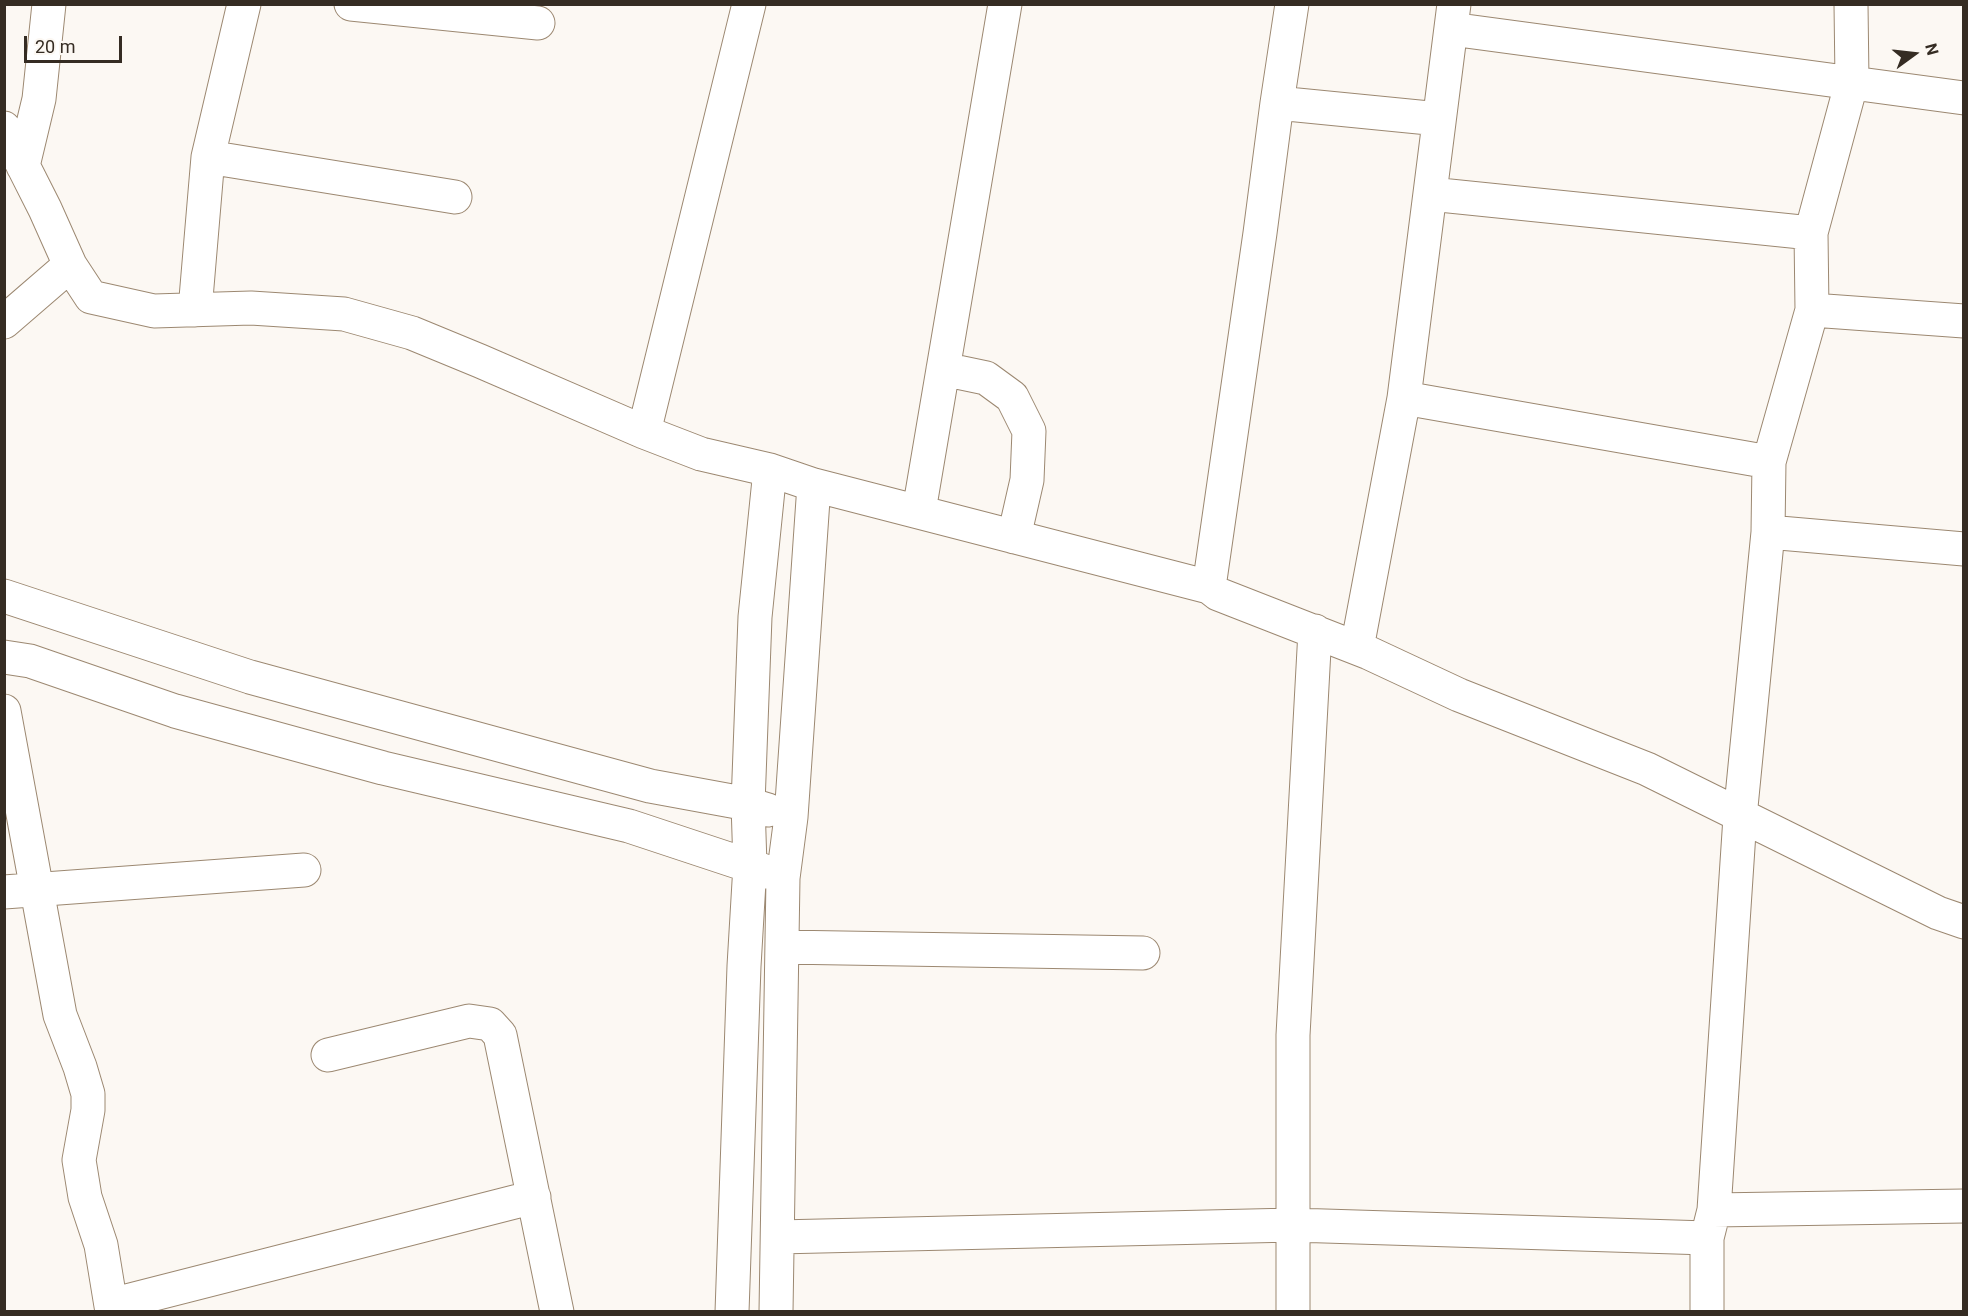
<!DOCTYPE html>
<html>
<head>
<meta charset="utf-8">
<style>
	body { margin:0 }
	#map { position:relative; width:1968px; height:1316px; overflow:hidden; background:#fcf8f3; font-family:Roboto,sans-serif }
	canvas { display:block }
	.frame { position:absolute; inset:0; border:6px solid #352c23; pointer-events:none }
	.north { position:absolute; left:1884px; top:24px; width:60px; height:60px; -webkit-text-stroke:4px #fcf8f3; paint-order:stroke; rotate:75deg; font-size:16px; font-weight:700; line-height:24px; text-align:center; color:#352c23 }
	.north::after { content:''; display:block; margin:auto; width:21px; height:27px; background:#352c23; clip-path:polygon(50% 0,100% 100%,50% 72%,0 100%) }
	.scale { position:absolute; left:24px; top:36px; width:98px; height:27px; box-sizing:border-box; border:3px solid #352c23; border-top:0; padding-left:8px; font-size:18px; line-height:21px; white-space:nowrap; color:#352c23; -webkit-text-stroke:4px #fcf8f3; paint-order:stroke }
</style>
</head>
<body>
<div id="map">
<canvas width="1968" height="1316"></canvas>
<div class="frame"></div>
<div class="north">N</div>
<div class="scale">20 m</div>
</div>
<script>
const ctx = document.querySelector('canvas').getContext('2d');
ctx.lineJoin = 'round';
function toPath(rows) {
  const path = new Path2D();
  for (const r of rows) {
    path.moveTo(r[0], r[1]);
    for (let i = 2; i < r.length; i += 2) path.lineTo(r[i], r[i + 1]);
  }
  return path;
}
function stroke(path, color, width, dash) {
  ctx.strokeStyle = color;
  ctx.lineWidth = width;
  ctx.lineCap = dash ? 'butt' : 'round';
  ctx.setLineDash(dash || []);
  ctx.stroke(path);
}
const minor = toPath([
	[351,4,538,23],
	[1292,4,1277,103,1439,119],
	[1454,4,1404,398,1769,462],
	[1451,29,1964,98],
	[4,128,45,209,70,265,91,297,154,311,251,308,344,314,412,333,480,361,644,432,701,454,770,470,814,485,1209,587,1218,594,1369,653,1459,695,1647,769,1938,913,1964,922],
	[208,157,455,197],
	[23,166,39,99,49,4],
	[1430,194,1811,233],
	[195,310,208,157,244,4],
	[1812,310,1964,321],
	[4,322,70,265],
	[943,369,986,378,1012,397,1029,431,1027,480,1014,537],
	[644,432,749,4],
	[919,511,1005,4],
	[1768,532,1964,549],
	[1209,587,1260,233,1277,103],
	[4,596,250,677,650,786,748,804,768,810],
	[1357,648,1404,398],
	[4,657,30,661,175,711,383,768,629,826,768,872],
	[4,711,60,1015,80,1067,88,1094,88,1110,79,1160,85,1197,101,1245,112,1312],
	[4,892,304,870],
	[783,947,1143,953],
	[328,1055,469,1021,490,1024,500,1035,557,1312],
	[1714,1210,1964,1206],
	[778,1237,1293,1225,1707,1238],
	[111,1305,534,1197],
	[732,1312,744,966,750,865,748,804,755,617,770,470],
	[776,1312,783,878,791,817,814,485],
	[1293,1312,1293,1035,1315,631],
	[1707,1312,1707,1238,1714,1210,1740,817,1768,532,1769,462,1812,310,1811,233,1852,81,1851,4]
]);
stroke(minor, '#9c8871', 35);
stroke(minor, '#fff', 33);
</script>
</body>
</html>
